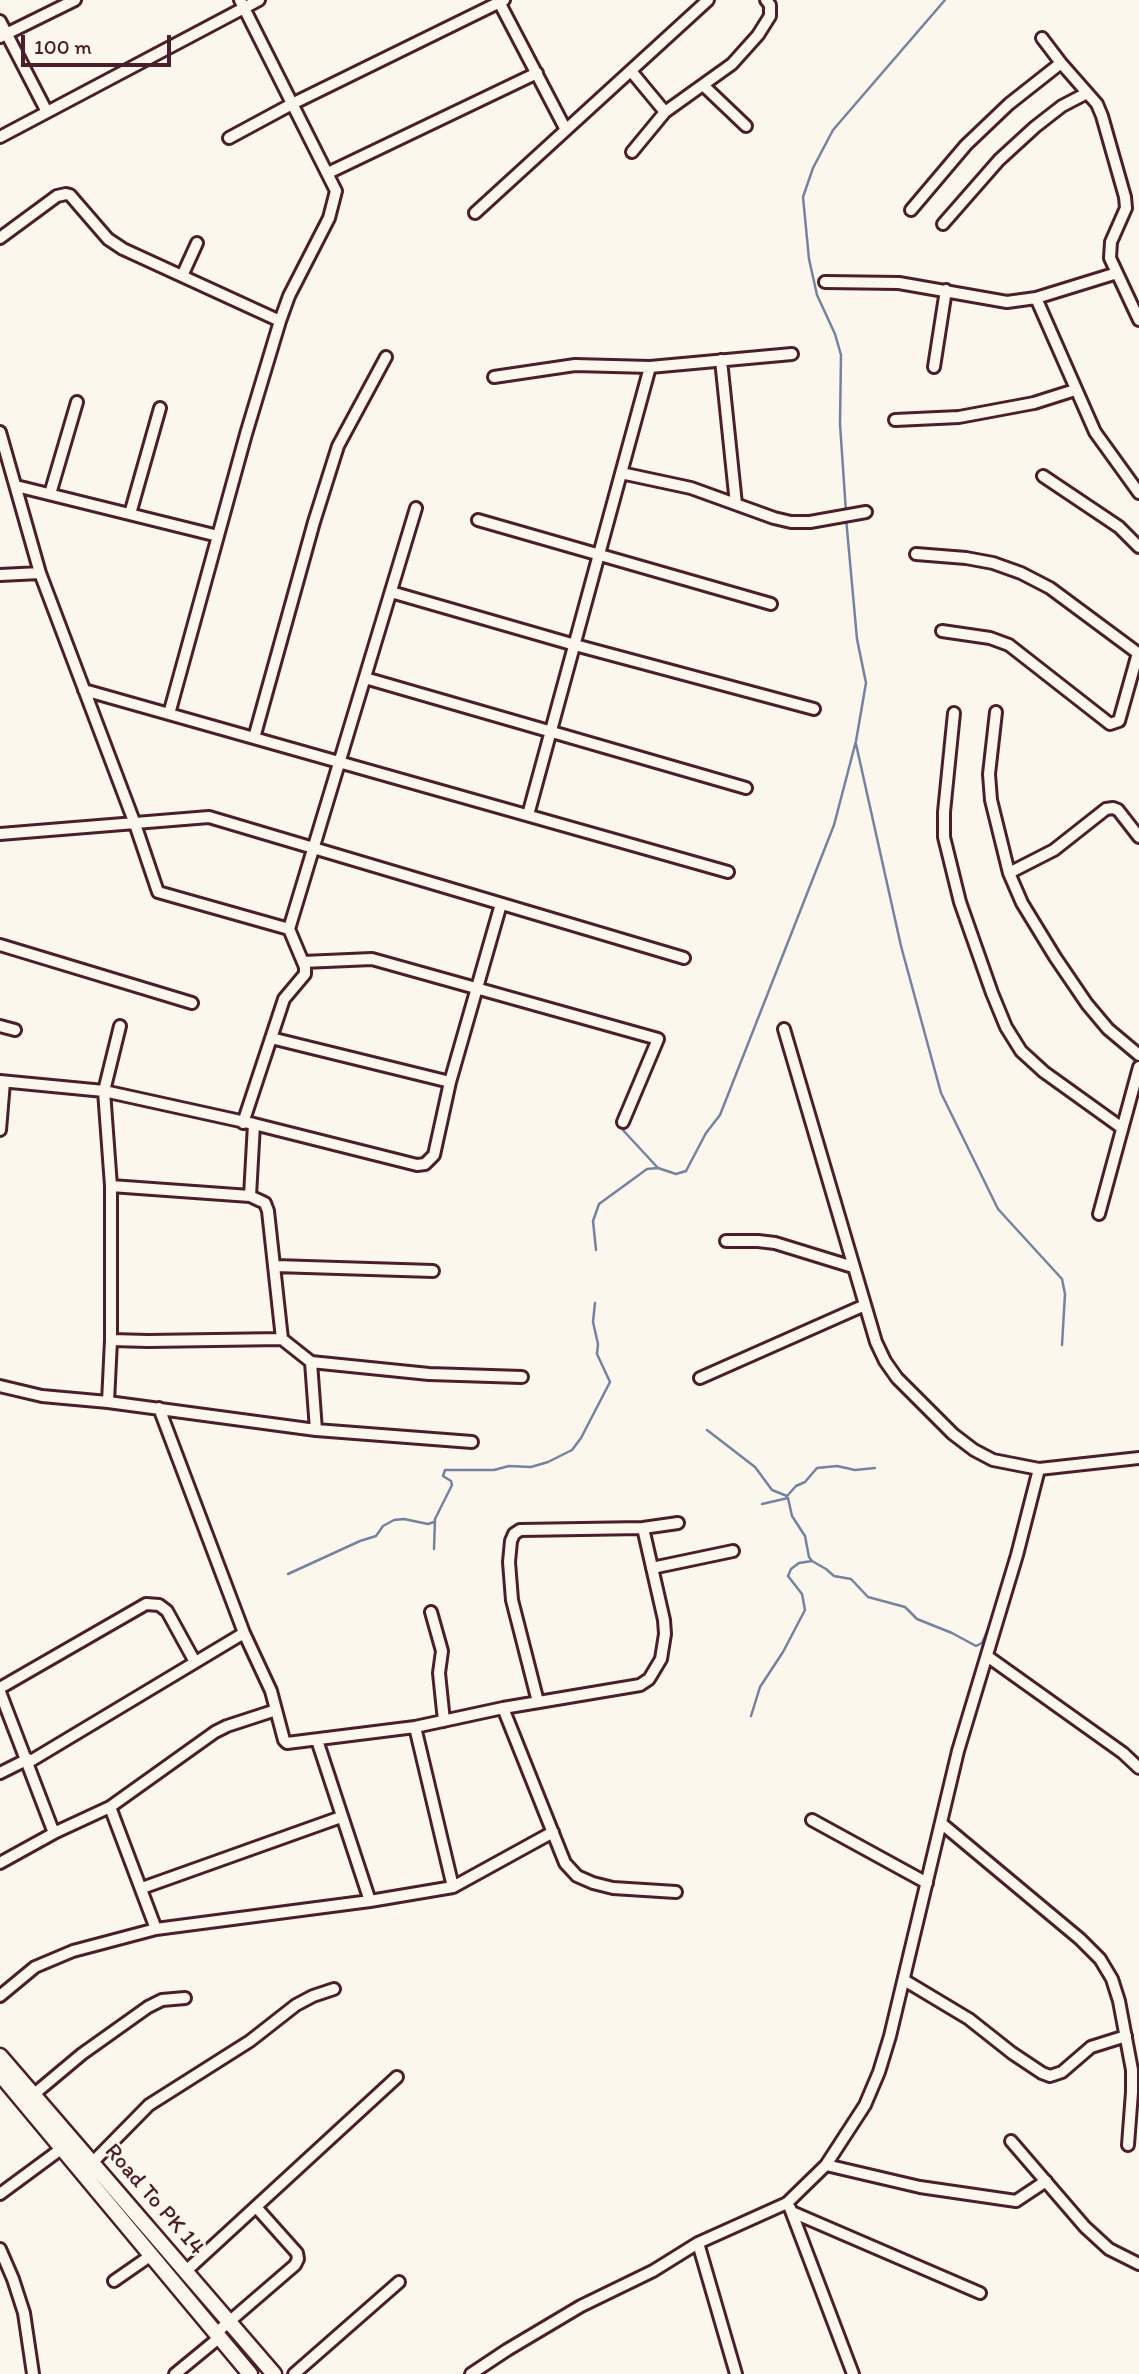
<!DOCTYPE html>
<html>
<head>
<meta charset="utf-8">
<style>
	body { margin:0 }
	#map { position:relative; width:1139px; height:2374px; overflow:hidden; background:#fbf7ec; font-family:Itim,sans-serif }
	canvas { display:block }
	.scale { position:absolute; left:21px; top:35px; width:150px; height:32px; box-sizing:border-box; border:4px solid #4a1f2b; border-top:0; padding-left:9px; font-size:21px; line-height:24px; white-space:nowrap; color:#4a1f2b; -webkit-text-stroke:5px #fbf7ec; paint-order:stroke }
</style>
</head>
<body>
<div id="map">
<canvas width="1139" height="2374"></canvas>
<div class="scale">100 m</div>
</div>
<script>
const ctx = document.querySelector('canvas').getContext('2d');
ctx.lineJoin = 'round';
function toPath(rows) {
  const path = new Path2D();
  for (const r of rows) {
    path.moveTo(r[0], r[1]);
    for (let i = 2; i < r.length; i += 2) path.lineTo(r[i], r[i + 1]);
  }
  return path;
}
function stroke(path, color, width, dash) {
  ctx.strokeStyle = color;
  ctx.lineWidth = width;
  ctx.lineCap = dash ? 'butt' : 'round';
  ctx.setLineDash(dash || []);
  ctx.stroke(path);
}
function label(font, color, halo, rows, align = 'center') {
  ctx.font = font + ' Itim,sans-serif';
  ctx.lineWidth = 5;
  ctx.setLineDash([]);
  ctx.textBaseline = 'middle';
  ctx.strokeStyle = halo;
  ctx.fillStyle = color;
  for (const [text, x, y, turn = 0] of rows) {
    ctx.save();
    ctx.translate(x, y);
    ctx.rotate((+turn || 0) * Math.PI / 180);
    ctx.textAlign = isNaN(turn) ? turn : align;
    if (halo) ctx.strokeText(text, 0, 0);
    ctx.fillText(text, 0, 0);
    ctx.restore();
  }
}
stroke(toPath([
	[846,512,840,424,841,355,835,334,817,295,809,259,803,197,813,168,833,130,945,0],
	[856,744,901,946,941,1093,998,1209,1062,1279,1065,1294,1062,1345],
	[621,1128,658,1168],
	[596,1250,593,1221,599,1204,647,1169,658,1168,676,1174,686,1171,706,1133,720,1115,834,825,856,741,866,683,857,639,846,518],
	[707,1430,755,1467,772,1490,787,1496,796,1486,805,1482,817,1468,837,1466,855,1470,875,1468],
	[762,1504,788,1498,792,1516,805,1536,809,1557,812,1561],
	[434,1549,435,1519,452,1485,451,1481,443,1476,445,1470,494,1470,509,1466,531,1467,548,1462,572,1450,581,1438,610,1382,597,1354,598,1344,593,1322,595,1303],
	[288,1574,360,1541,376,1536,383,1526,394,1520,404,1519,428,1524,434,1522],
	[751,1716,760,1687,783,1652,805,1610,802,1594,788,1576,791,1569,799,1563,812,1561,826,1569,834,1576,851,1579,868,1597,905,1607,917,1619,952,1633,976,1646,982,1643,992,1620]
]), '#7583a1', 2.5);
const minor = toPath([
	[498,0,566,130],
	[0,21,47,112],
	[0,37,75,0],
	[1042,38,1061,63,1097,104,1102,116,1125,197,1126,208,1111,242,1110,258,1139,320],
	[631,71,665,112],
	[703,85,746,126],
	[0,137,259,0],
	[229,138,292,104,504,0],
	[632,152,665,112,732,64,758,35,770,16,770,5,766,0],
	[328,173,537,73],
	[911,210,966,145,1009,104,1061,63],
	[475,213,708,0],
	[943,224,999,160,1035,127,1062,106,1087,93],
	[0,238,57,196,66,194,70,195,108,239,123,249,280,321],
	[182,276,197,243],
	[825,282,899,283,1007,302,1036,298,1117,273],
	[1036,298,1095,432,1139,493],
	[721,360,736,504],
	[934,367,946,290],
	[494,377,575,365,650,367,792,354],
	[895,420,959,417,1034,403,1075,390],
	[0,432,40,573],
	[621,473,691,488,774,518,791,522,810,522,866,512],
	[1043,476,1119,527,1139,547],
	[16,486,218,536],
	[50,494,77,402],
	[130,514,160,408],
	[478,520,771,604],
	[916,554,966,558,993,563,1021,573,1050,588,1139,654],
	[0,575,40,573,135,824,158,892,289,929],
	[391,592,575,645,814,709],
	[942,631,990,638,1009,645,1110,724,1119,721,1138,653],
	[365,678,746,788],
	[84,690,728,872],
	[996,712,989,774,991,800,1009,873,1022,903,1055,957,1087,1004,1108,1029,1139,1055],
	[954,713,944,812,944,837,960,902,992,993,1006,1027,1021,1051,1044,1072,1122,1128],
	[169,714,246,434,280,321,289,296,329,218,336,191,240,0],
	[254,738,314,522,338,446,386,357],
	[528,815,650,367],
	[0,834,209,817,684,958],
	[1009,873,1054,850,1106,809,1113,808,1118,810,1139,837],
	[0,945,192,1003],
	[303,962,372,959,658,1039,623,1122],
	[0,1026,15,1030],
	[784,1029,876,1342,885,1361,897,1378,953,1434,974,1450,993,1460,1039,1469,1139,1458],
	[271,1038,450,1082],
	[0,1081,104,1091,254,1124,417,1165,425,1164,434,1155,450,1082,501,904],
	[243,1123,284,999,305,974,305,967,289,929,416,508],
	[0,1130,4,1082],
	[111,1186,250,1196,265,1203,268,1211,282,1339],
	[250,1196,254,1124],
	[1099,1214,1139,1067],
	[726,1241,758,1241,775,1243,853,1267],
	[275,1266,433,1271],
	[111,1340,148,1341,282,1339,311,1362,429,1374,522,1377],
	[311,1362,316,1430],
	[700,1378,865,1305],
	[0,1386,42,1396,108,1402,316,1430,472,1442],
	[108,1402,111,1340,111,1186,104,1091,120,1026],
	[159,1408,244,1633,271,1691,284,1740,287,1743,415,1727,503,1708,640,1685,649,1679,661,1659,665,1634,664,1620,643,1528],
	[652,1568,733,1551],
	[431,1612,442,1651,439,1673,444,1721],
	[987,1656,1123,1753,1139,1768],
	[0,1688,146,1604,159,1605,167,1611,195,1662],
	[0,1692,52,1828,56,1832,110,1807,215,1732,227,1726,276,1710],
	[538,1702,512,1600,509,1562,511,1541,514,1534,520,1530,643,1528,678,1523],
	[503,1708,565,1863,577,1876,593,1883,613,1888,676,1892],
	[415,1727,453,1887],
	[317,1740,370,1901],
	[29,1762,244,1633],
	[0,1773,28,1759],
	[110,1807,156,1929],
	[812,1820,927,1883],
	[941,1823,1080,1939,1100,1959,1112,1979,1119,2001,1132,2070,1132,2092,1128,2145],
	[0,1863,56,1832],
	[142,1888,341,1817],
	[904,1980,969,2019,1012,2053,1042,2073,1050,2076,1062,2072,1091,2047,1126,2036],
	[0,1996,35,1967,73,1951,156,1929,370,1901,453,1887,553,1832],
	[33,2095,82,2054,148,2007,162,2000,185,1998],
	[1011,2141,1085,2227,1109,2249,1139,2264],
	[826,2165,920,2187,1016,2201,1046,2181],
	[89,2166,149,2105,250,2041,296,2005,313,1996,334,1989],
	[0,2194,61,2149],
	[790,2208,853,2374],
	[792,2212,980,2293],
	[698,2243,736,2374],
	[0,2249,13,2279,24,2313,33,2374],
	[186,2271,397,2077],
	[114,2281,150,2256],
	[216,2333,295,2265,298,2259,297,2253,256,2207],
	[175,2374,220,2337],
	[294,2374,399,2282],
	[471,2374,507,2350,581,2306,653,2271,698,2243,787,2203,826,2165,865,2105,879,2072,890,2036,958,1751,1017,1555,1039,1469]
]);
const major = toPath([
	[0,2056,274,2374],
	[0,2074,250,2374]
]);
stroke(minor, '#4a1f2b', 16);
stroke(major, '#4a1f2b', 19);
stroke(minor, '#fbf7ec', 10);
stroke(major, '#fbf7ec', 14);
label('23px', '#4a1f2b', '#fbf7ec', [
	["Road To PK 14",154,2200,49]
]);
</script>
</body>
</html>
